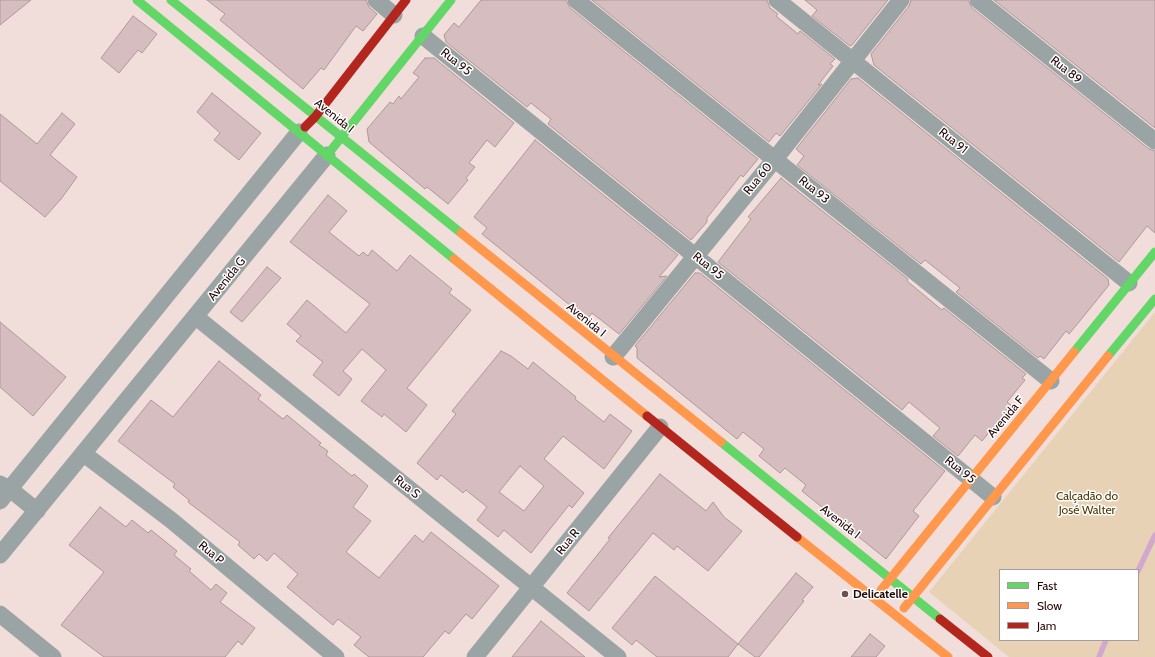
<!DOCTYPE html>
<html>
<head>
<meta charset="utf-8">
<style>
	body { margin:0 }
	#map { position:relative; width:1155px; height:657px; overflow:hidden; background:#f1ddda; font-family:Cabin,sans-serif }
	canvas { display:block }
	.legend { position:absolute; left:999px; top:569px; width:140px; height:72px; box-sizing:border-box; background:#fff; border:1px solid #a79b9b; margin:0; padding:5px 7px; list-style:none; font-size:12px; color:#240605 }
	.legend li { display:flex; align-items:center; gap:8px; height:20px }
	.legend b { width:20px; border:1px solid #a79b9b }
</style>
</head>
<body>
<div id="map">
<canvas width="1155" height="657"></canvas>
<ul class="legend">
<li><b style="height:5px;background:#63d668"></b>Fast</li>
<li><b style="height:5px;background:#ff974d"></b>Slow</li>
<li><b style="height:5px;background:#b3261e"></b>Jam</li>
</ul>
</div>
<script>
const ctx = document.querySelector('canvas').getContext('2d');
ctx.lineJoin = 'round';
function fill(path, color) {
  ctx.fillStyle = color;
  ctx.fill(path, 'evenodd');
}
function toPath(rows) {
  const path = new Path2D();
  for (const r of rows) {
    path.moveTo(r[0], r[1]);
    for (let i = 2; i < r.length; i += 2) path.lineTo(r[i], r[i + 1]);
  }
  return path;
}
function stroke(path, color, width, dash) {
  ctx.strokeStyle = color;
  ctx.lineWidth = width;
  ctx.lineCap = dash ? 'butt' : 'round';
  ctx.setLineDash(dash || []);
  ctx.stroke(path);
}
function label(font, color, halo, rows, align = 'center') {
  ctx.font = font + ' Cabin,sans-serif';
  ctx.lineWidth = 3;
  ctx.setLineDash([]);
  ctx.textBaseline = 'middle';
  ctx.strokeStyle = halo;
  ctx.fillStyle = color;
  for (const [text, x, y, turn = 0] of rows) {
    ctx.save();
    ctx.translate(x, y);
    ctx.rotate((+turn || 0) * Math.PI / 180);
    ctx.textAlign = isNaN(turn) ? turn : align;
    if (halo) ctx.strokeText(text, 0, 0);
    ctx.fillText(text, 0, 0);
    ctx.restore();
  }
}
fill(toPath([
	[1155,312,1155,657,1009,657,929,592],
	[1000,570,1138,570,1138,640,1000,640]
]), '#e8d2b5');
stroke(toPath([
	[1138,571,1155,535],
	[1099,657,1106,640]
]), '#d2a8cc', 5.5);
const building = toPath([
	[0,0,31,0,0,25,0,0],
	[207,0,366,0,369,7,377,14,363,31,356,26,324,70,321,68,303,89,220,20,225,14,207,0],
	[481,0,566,0,570,8,758,159,743,177,741,175,707,218,707,222,691,240,548,124,551,119,531,103,527,107,446,42,444,35,454,23,459,27,481,0],
	[592,0,767,0,770,8,778,14,776,16,798,34,800,31,835,59,830,64,833,66,818,85,822,84,780,136,776,133,769,142,592,0],
	[805,0,888,0,852,45,850,46,812,16,817,10,805,0],
	[911,0,968,0,972,8,1149,149,1155,151,1155,233,1147,226,1119,262,874,65,871,54,909,6,911,0],
	[994,0,1155,0,1155,128,994,0],
	[133,16,157,34,142,53,138,50,119,73,101,58,133,16],
	[425,58,434,58,514,123,495,147,487,140,469,163,475,167,466,178,468,180,448,204,427,187,425,189,369,142,367,129,390,102,393,104,399,96,401,99,419,77,413,73,425,58],
	[858,78,1108,279,1109,285,1079,322,1069,334,1066,331,1044,359,1040,356,1038,358,956,292,960,288,925,260,921,264,797,165,804,156,796,149,851,79,858,78],
	[212,93,261,133,239,160,214,140,220,133,197,112,212,93],
	[62,113,75,124,50,155,77,177,61,199,45,217,0,181,0,114,37,144,62,113],
	[535,140,678,255,659,277,667,276,619,334,592,313,587,319,482,234,487,228,474,217,535,140],
	[781,178,908,279,907,281,942,310,944,308,1026,374,1022,378,1025,380,1007,402,1011,405,982,441,975,435,958,456,933,436,940,428,909,402,902,410,718,262,751,219,748,217,781,178],
	[328,195,347,211,329,232,359,256,363,252,368,256,372,250,397,271,410,255,452,289,449,293,471,310,407,388,427,405,406,432,384,414,382,417,361,401,386,370,362,349,343,371,352,379,339,396,313,375,323,362,296,341,301,336,287,324,307,300,346,333,370,304,290,242,328,195],
	[267,267,281,278,242,322,230,312,267,267],
	[695,273,700,273,945,471,913,511,919,516,886,559,802,491,806,485,785,468,780,473,759,456,764,449,743,432,737,439,637,358,637,348,635,346,695,273],
	[0,322,66,377,33,416,0,387,0,322],
	[501,351,511,356,528,369,533,362,576,397,575,399,604,422,610,414,632,431,604,469,563,436,544,459,584,493,572,508,569,505,531,553,504,530,498,537,477,520,487,507,466,490,463,493,441,475,437,480,417,463,456,414,452,411,501,351],
	[520,466,544,486,524,511,499,492,520,466],
	[219,361,261,395,258,399,283,419,287,415,321,443,319,445,328,451,326,455,352,476,354,474,368,486,353,507,371,521,346,552,379,578,415,535,423,542,431,532,499,586,472,619,466,614,449,634,445,631,423,657,369,657,354,645,361,637,338,619,333,625,287,587,298,574,274,553,267,561,259,554,254,559,238,545,240,542,188,502,189,500,173,487,175,484,118,441,151,400,173,417,219,361],
	[660,474,706,511,713,502,724,517,742,531,708,571,677,546,674,550,653,533,589,611,567,593,610,539,608,538,660,474],
	[100,507,126,527,132,520,148,533,151,530,177,551,174,555,191,569,189,571,211,590,216,584,227,593,220,602,255,628,242,645,238,641,225,657,104,657,61,625,104,572,69,545,100,507],
	[796,573,813,587,802,600,804,601,759,657,755,657,738,644,728,657,657,657,636,640,632,645,612,628,655,576,738,644,796,573],
	[541,621,585,657,512,657,541,621],
	[870,634,885,646,876,657,851,657,870,634]
]);
fill(building, '#d6bec0');
stroke(building, '#af979a', 1);
stroke(toPath([
	[376,0,394,15],
	[576,0,1051,381],
	[777,0,1129,283],
	[978,0,1155,141],
	[423,36,993,497],
	[196,317,618,657],
	[613,357,775,159,901,0],
	[84,454,171,520,336,657],
	[0,484,10,489,37,511],
	[0,501,299,132],
	[0,555,327,155],
	[0,614,53,657],
	[475,657,660,427]
]), '#9aa4a4', 17);
stroke(toPath([
	[137,0,454,259],
	[171,0,461,233],
	[332,149,451,0],
	[1074,352,1155,252],
	[1108,356,1155,299],
	[721,442,940,619]
]), '#63d668', 9);
stroke(toPath([
	[461,233,721,442],
	[454,259,647,416],
	[797,537,948,657],
	[881,590,1074,352],
	[904,608,1108,356]
]), '#ff974d', 9);
stroke(toPath([
	[305,127,315,117,406,0],
	[647,416,797,537],
	[940,619,988,657]
]), '#b3261e', 9);
for (const [x, y, r, color] of [
	[845,594,4,"#6c5150"]
]) {
  const dot = new Path2D();
  dot.arc(x, y, r, 0, 2 * Math.PI);
  ctx.fillStyle = color;
  ctx.fill(dot);
  stroke(dot, '#fff', 1.5);
}
label('12px', '#240605', '#fff', [
	["Rua 95",456,62,39],
	["Rua 89",1066,70,38],
	["Avenida I",334,116,39],
	["Rua 91",953,141,39],
	["Rua 60",758,179,-51],
	["Rua 93",814,190,39],
	["Rua 95",708,266,39],
	["Avenida G",227,279,-51],
	["Avenida I",586,320,39],
	["Avenida F",1006,417,-50],
	["Rua 95",960,470,39],
	["Rua S",407,487,39],
	["Avenida I",840,522,38],
	["Rua R",568,542,-51],
	["Rua P",211,553,40]
]);
label('12px', '#4c3800', '#fff', [
	["Calçadão do",1087,496],
	["José Walter",1087,510]
]);
label('bold 12px', '#240605', '#fff', [
	["Delicatelle",853,594]
], 'left');
</script>
</body>
</html>
